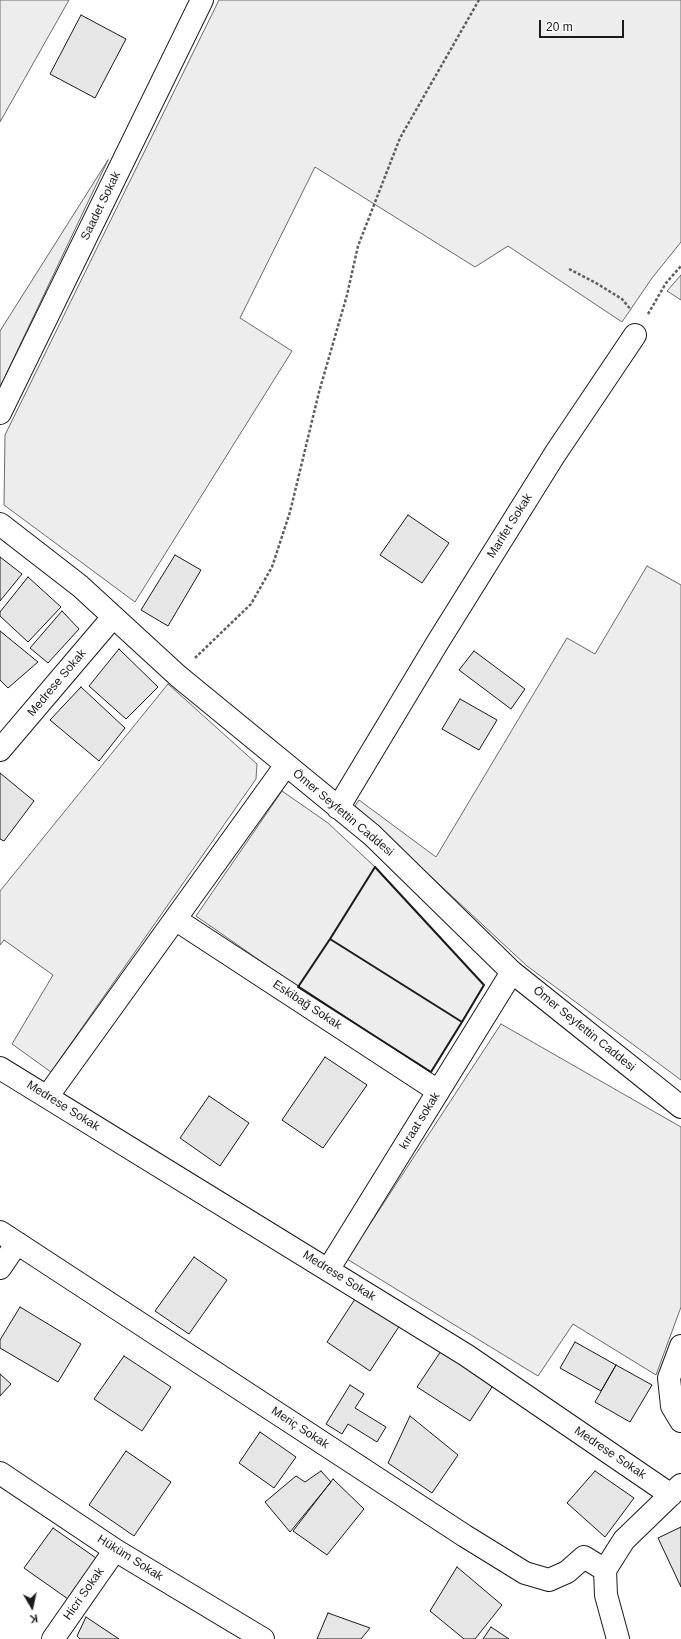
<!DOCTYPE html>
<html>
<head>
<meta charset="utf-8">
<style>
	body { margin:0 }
	#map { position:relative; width:681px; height:1639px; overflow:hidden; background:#fff; font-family:Helvetica,sans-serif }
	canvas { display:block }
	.north { position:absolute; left:12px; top:1587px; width:40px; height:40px; -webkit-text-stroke:3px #fff; paint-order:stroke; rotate:171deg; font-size:11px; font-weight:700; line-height:16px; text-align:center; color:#1a1a1a }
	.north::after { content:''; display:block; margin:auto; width:14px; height:18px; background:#1a1a1a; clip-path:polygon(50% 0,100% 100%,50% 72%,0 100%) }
	.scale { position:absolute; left:539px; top:20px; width:85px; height:18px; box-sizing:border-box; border:2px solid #1a1a1a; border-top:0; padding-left:5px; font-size:12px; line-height:14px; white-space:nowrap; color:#1a1a1a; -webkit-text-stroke:3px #fff; paint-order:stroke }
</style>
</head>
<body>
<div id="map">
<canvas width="681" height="1639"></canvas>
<div class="north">K</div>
<div class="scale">20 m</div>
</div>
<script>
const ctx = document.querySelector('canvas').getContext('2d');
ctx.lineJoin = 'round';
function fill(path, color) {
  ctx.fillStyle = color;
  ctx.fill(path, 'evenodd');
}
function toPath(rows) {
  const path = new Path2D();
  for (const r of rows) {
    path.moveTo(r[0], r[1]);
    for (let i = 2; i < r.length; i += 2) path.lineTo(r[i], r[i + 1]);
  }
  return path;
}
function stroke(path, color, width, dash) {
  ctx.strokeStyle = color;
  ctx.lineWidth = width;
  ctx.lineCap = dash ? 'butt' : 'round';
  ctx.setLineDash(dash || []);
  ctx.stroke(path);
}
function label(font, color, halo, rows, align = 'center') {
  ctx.font = font + ' Helvetica,sans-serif';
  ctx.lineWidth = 3;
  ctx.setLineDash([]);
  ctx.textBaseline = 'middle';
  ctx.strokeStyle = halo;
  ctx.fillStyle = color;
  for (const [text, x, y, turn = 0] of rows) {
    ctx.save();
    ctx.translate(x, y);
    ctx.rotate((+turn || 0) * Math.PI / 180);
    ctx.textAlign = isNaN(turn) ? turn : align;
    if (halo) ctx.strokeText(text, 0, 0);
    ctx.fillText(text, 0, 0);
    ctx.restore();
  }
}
const green = toPath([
	[0,0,69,0,0,122,0,0],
	[219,0,681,0,681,242,652,278,622,322,508,246,475,267,315,167,240,318,292,351,135,602,4,505,5,435,219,0],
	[108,160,0,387,0,331,108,160],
	[681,275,681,300,667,291,681,275],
	[647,566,681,585,681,1080,527,966,355,806,359,800,436,857,567,638,595,654,647,566],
	[168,684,257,764,256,779,51,1072,12,1044,53,975,4,940,0,945,0,891,168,684],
	[282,791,328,823,375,867,484,985,431,1072,298,987,196,916,282,791],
	[501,1024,681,1127,681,1307,656,1375,573,1324,538,1376,347,1259,501,1024]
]);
fill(green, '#ededed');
stroke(green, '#6a6a6a', 1);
const building = toPath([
	[81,15,126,39,95,98,50,74,81,15],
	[408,515,449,543,422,583,380,555,408,515],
	[175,555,201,570,168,626,141,610,175,555],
	[0,557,22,574,0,601,0,557],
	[28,577,61,607,28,642,0,616,0,612,28,577],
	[62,611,79,629,48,663,30,648,62,611],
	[0,631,38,662,8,688,0,680,0,631],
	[119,649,158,687,126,719,89,686,119,649],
	[474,651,525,689,511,709,459,670,474,651],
	[81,687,125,728,99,761,50,720,81,687],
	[460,699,497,720,479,750,442,729,460,699],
	[0,773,34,801,4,841,0,839,0,773],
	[325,1057,367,1085,323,1148,282,1120,325,1057],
	[209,1096,249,1123,220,1166,180,1138,209,1096],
	[194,1257,227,1280,189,1334,155,1311,194,1257],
	[357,1296,400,1325,370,1371,327,1342,357,1296],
	[20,1307,81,1344,58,1382,0,1348,0,1340,20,1307],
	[575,1342,616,1365,601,1391,560,1368,575,1342],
	[441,1351,494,1384,470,1421,417,1387,441,1351],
	[124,1356,171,1387,142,1431,94,1399,124,1356],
	[616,1365,652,1385,630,1422,595,1402,616,1365],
	[0,1374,11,1384,0,1396,0,1374],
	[350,1385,364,1394,355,1408,386,1427,377,1442,348,1424,342,1434,326,1424,350,1385],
	[410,1416,458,1455,432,1493,388,1463,410,1416],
	[260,1432,296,1457,274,1488,239,1463,260,1432],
	[126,1451,171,1482,134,1536,89,1505,126,1451],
	[321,1471,331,1482,290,1532,265,1502,296,1476,305,1482,321,1471],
	[595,1471,634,1498,605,1537,567,1503,595,1471],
	[333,1479,364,1509,327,1555,293,1531,333,1479],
	[681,1527,681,1587,658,1538,681,1527],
	[53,1528,96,1558,68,1599,24,1568,53,1528],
	[457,1567,502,1605,475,1639,464,1639,430,1611,457,1567],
	[328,1613,370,1628,361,1639,317,1639,328,1613],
	[86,1617,119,1639,80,1639,77,1636,86,1617],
	[491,1627,509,1639,483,1639,491,1627]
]);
fill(building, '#e6e6e6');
stroke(building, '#1a1a1a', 1);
const street = toPath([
	[0,413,202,0],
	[0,524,80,586,178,676,372,835,512,972,681,1107],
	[0,750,113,617],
	[338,808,436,645,555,454,635,335],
	[175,919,438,1091],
	[0,1068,466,1355,671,1495],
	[47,1097,286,765],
	[0,1232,465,1536,525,1573,549,1580,567,1572,584,1557,605,1570],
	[0,1268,17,1243],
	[328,1270,512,972],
	[681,1346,669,1378,672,1406,681,1421],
	[0,1473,115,1550,263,1639],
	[53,1639,115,1550],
	[618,1639,606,1595,605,1570,624,1540,681,1485]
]);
stroke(street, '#1a1a1a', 24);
stroke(toPath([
	[569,269,596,283,622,299,631,310],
	[648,314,666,283,681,266],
	[195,658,251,604,272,567,290,512,319,392,347,295,358,246,400,138,479,0]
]), '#5f5f5f', 2.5, [3, 2]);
stroke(street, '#fff', 22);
stroke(toPath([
	[375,867,484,985,462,1022,330,939,375,867],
	[330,939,462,1022,431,1072,298,987,330,939]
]), '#1a1a1a', 2);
label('12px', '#1a1a1a', '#fff', [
	["Saadet Sokak",101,206,-64],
	["Marifet Sokak",510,526,-58],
	["Medrese Sokak",57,683,-50],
	["Ömer Seyfettin Caddesi",343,813,40],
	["Eskibağ Sokak",307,1005,33],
	["Ömer Seyfettin Caddesi",584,1029,39],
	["Medrese Sokak",63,1106,32],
	["kıraat sokak",420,1121,-58],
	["Medrese Sokak",339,1276,32],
	["Meriç Sokak",300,1428,33],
	["Medrese Sokak",610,1453,34],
	["Hüküm Sokak",130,1558,32],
	["Hicri Sokak",84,1594,-55]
]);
</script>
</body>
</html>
